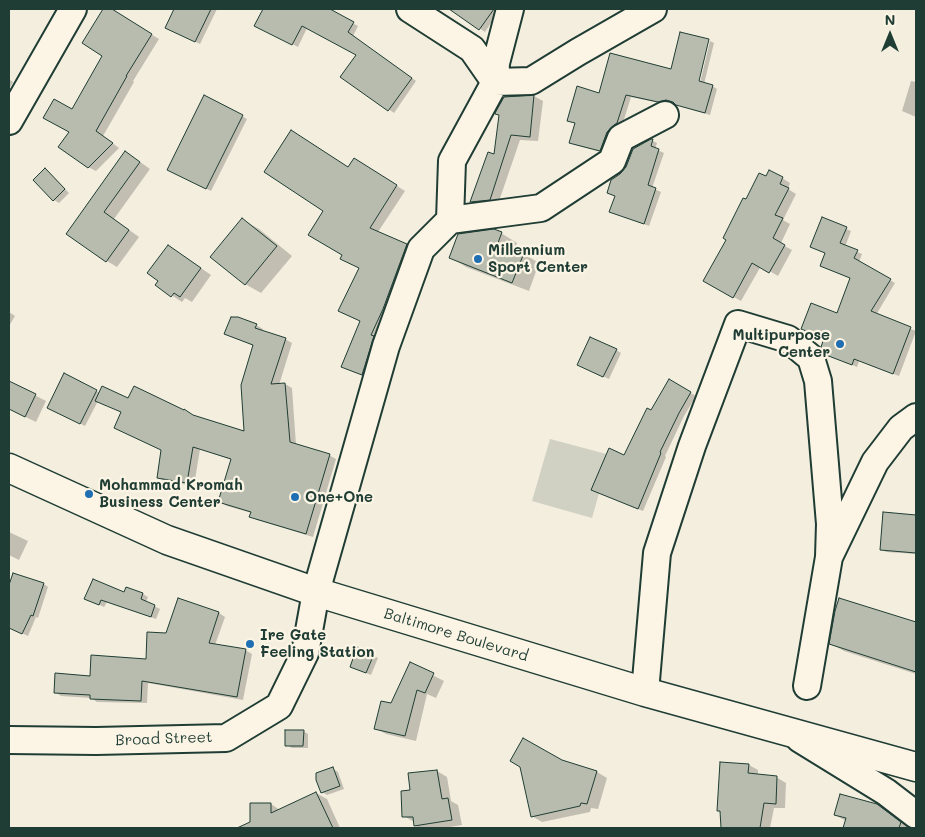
<!DOCTYPE html>
<html>
<head>
<meta charset="utf-8">
<style>
	body { margin:0 }
	#map { position:relative; width:925px; height:837px; overflow:hidden; background:#f3eede; font-family:Mali,sans-serif }
	canvas { display:block }
	.frame { position:absolute; inset:0; border:10px solid #1f3d34; pointer-events:none }
	.north { position:absolute; left:865px; top:10px; width:50px; height:50px; -webkit-text-stroke:4px #fcf5e5; paint-order:stroke; rotate:0deg; font-size:14px; font-weight:700; line-height:20px; text-align:center; color:#1f3d34 }
	.north::after { content:''; display:block; margin:auto; width:18px; height:22px; background:#1f3d34; clip-path:polygon(50% 0,100% 100%,50% 72%,0 100%) }
</style>
</head>
<body>
<div id="map">
<canvas width="925" height="837"></canvas>
<div class="frame"></div>
<div class="north">N</div>
</div>
<script>
const ctx = document.querySelector('canvas').getContext('2d');
ctx.lineJoin = 'round';
function fill(path, color) {
  ctx.fillStyle = color;
  ctx.fill(path, 'evenodd');
}
function toPath(rows) {
  const path = new Path2D();
  for (const r of rows) {
    path.moveTo(r[0], r[1]);
    for (let i = 2; i < r.length; i += 2) path.lineTo(r[i], r[i + 1]);
  }
  return path;
}
function stroke(path, color, width, dash) {
  ctx.strokeStyle = color;
  ctx.lineWidth = width;
  ctx.lineCap = dash ? 'butt' : 'round';
  ctx.setLineDash(dash || []);
  ctx.stroke(path);
}
function label(font, color, halo, rows, align = 'center') {
  ctx.font = font + ' Mali,sans-serif';
  ctx.lineWidth = 4.5;
  ctx.setLineDash([]);
  ctx.textBaseline = 'middle';
  ctx.strokeStyle = halo;
  ctx.fillStyle = color;
  for (const [text, x, y, turn = 0] of rows) {
    ctx.save();
    ctx.translate(x, y);
    ctx.rotate((+turn || 0) * Math.PI / 180);
    ctx.textAlign = isNaN(turn) ? turn : align;
    if (halo) ctx.strokeText(text, 0, 0);
    ctx.fillText(text, 0, 0);
    ctx.restore();
  }
}
fill(toPath([
	[550,439,610,455,592,518,532,501]
]), '#d0d1c2');
fill(toPath([
	[104,9,109,9,159,39,133,81,134,82,103,136,119,148,96,171,88,167,70,131,72,111,104,56,83,43],
	[176,9,217,9,200,44,167,28],
	[265,9,327,9,358,26,353,36,416,81,394,113,342,77,358,55,307,28,298,47,256,25],
	[451,9,500,9,485,32],
	[710,41,714,43,704,84,712,86,717,89,710,115,682,107,672,102,664,104,631,97,622,126,605,153,575,145,570,142,576,124,568,120,600,94,699,87],
	[9,79,13,82,9,89],
	[911,81,916,82,916,117,902,111],
	[534,96,543,101,538,141,520,140,498,204,480,206,471,201,496,156,500,116,497,114,505,98],
	[242,116,247,119,211,191,173,172],
	[653,141,657,143,655,149,664,153,652,188,661,192,649,226,616,214,611,212,621,174,627,168,634,150],
	[136,159,150,169,114,219,139,237,117,267,107,261,68,233],
	[362,164,405,191,378,232,414,250,370,379,342,366,361,321,360,268,344,255,348,168],
	[45,170,50,173,69,193,59,203,54,200],
	[766,178,782,178,790,183,788,189,796,194,783,220,790,224,781,243,781,244,792,250,778,276,761,266,741,301,705,281,727,239,746,201],
	[823,219,851,231,845,247,862,254,859,262,895,283,876,315,916,331,899,376,859,361,857,367,827,354,838,314,851,279,826,268,826,253],
	[243,220,259,229,292,256,261,293,245,284],
	[501,233,517,243,514,251,524,254,539,263,529,291,466,267,450,257],
	[169,246,179,253,211,275,192,302,185,298,182,302,156,285,160,281],
	[9,312,15,316,9,326],
	[256,325,263,329,262,331,285,339,292,343,279,385,285,384,292,388,296,445,329,455,336,459,313,537,257,520,251,516,252,513,227,506,220,502,232,460,200,449,194,486,165,481,158,478,163,450,123,412,98,401,85,426,53,410,64,375,100,393,194,416,246,433,254,346,232,337],
	[616,350,621,353,609,379,584,367],
	[669,381,696,396,684,416,665,456,666,457,643,511,598,493,625,456],
	[9,382,46,401,36,422,9,409],
	[884,514,916,516,916,554,886,552,881,549],
	[9,532,28,541,19,560,9,555],
	[13,574,44,584,48,587,38,618,36,617,28,636,9,627,9,589],
	[127,589,143,594,148,597,146,602,160,609,156,619,107,602,104,607,91,601,125,594],
	[840,599,916,624,916,674,844,651,831,644],
	[179,600,219,613,225,617,215,645,245,650,252,654,243,700,148,683,147,703,97,702,91,698,61,696,55,692,91,677,147,661,167,634],
	[373,655,378,658,371,675,351,667],
	[411,664,444,681,436,698,427,694,416,741,386,734,375,728,392,705],
	[303,731,308,734,308,748,292,748,287,745],
	[562,761,597,772,607,778,598,809,591,808,590,812,542,822,532,816],
	[749,765,758,770,758,775,776,777,786,783,785,808,774,808,770,828,722,828,721,812,718,810],
	[333,769,338,772,344,789,327,795,322,792],
	[437,771,447,777,451,801,458,805,462,825,444,828,420,828,415,826,414,822,404,816,411,791,409,774],
	[316,793,327,799,340,828,240,828,251,823,271,804,280,810],
	[877,805,893,815,911,828,844,828,846,821,835,815]
]), '#0003');
const building = toPath([
	[103,9,112,9,152,34,126,76,127,76,96,131,113,143,88,168,58,147,69,132,43,118,54,99,72,109,102,56,82,43,103,9],
	[174,9,211,9,195,42,165,28,174,9],
	[263,9,330,9,354,22,348,32,412,78,388,111,340,77,356,55,302,26,292,45,254,26,263,9],
	[449,9,494,9,479,30,449,9],
	[680,32,709,39,699,81,713,85,705,113,676,105,673,102,666,100,658,102,626,95,617,123,614,125,607,132,600,151,569,143,575,123,567,121,577,86,599,93,610,53,671,69,680,32],
	[204,95,243,115,206,189,167,170,204,95],
	[534,95,530,137,511,135,490,200,470,202,488,152,494,154,499,115,495,114,495,113,504,97,534,95],
	[291,130,348,167,354,158,397,185,370,228,407,244,383,309,371,335,374,336,362,375,341,367,360,321,338,311,359,268,340,259,342,255,308,235,323,211,264,172,291,130],
	[651,139,653,139,651,146,659,149,648,185,656,188,644,224,609,212,615,196,607,193,611,180,620,174,626,167,633,149,651,139],
	[125,151,140,162,104,212,129,230,106,262,66,234,125,151],
	[45,168,65,189,53,201,33,180,45,168],
	[769,170,783,177,780,184,789,188,775,215,783,218,773,238,785,245,769,273,752,263,733,298,703,281,726,240,723,238,743,198,746,199,759,173,766,176,769,170],
	[822,217,847,227,840,243,858,250,854,258,891,279,871,311,911,327,893,374,854,359,852,365,826,355,821,347,824,338,801,329,811,303,837,313,850,278,820,266,825,253,810,247,822,217],
	[242,218,277,246,245,285,210,257,242,218],
	[494,229,502,232,498,243,524,253,512,283,449,258,458,234,494,229],
	[168,245,201,268,180,297,174,293,171,297,155,285,158,281,147,273,168,245],
	[231,317,238,317,257,324,255,328,286,338,271,384,285,383,290,442,330,454,306,534,249,517,251,512,218,502,231,459,193,447,187,483,157,478,161,450,114,428,121,412,95,401,102,386,128,398,134,386,184,410,184,409,193,415,244,431,241,385,253,345,224,334,231,317],
	[590,337,617,349,603,377,577,365,590,337],
	[64,373,97,390,80,424,47,408,64,373],
	[669,379,691,392,679,413,660,452,661,453,638,509,591,490,609,448,624,455,647,408,651,410,669,379],
	[9,381,36,394,25,417,9,409,9,381],
	[883,512,916,515,916,553,880,550,883,512],
	[13,573,44,583,33,616,31,615,22,634,9,628,9,585,13,573],
	[93,579,124,592,126,587,143,593,141,599,155,605,151,617,101,600,99,605,84,599,93,579],
	[178,598,219,612,209,643,246,649,237,697,142,681,141,701,90,699,90,695,54,693,55,673,90,676,91,655,146,659,147,632,166,633,178,598],
	[839,598,916,622,916,672,829,644,835,611,839,598],
	[357,647,374,654,366,673,350,667,357,647],
	[410,662,434,673,425,693,417,690,405,736,374,729,381,701,391,703,410,662],
	[285,730,304,730,303,746,285,746,285,730],
	[523,738,562,760,597,771,587,804,581,803,580,806,531,817,520,767,510,761,523,738],
	[720,762,749,764,748,773,777,776,776,804,764,803,760,828,721,828,720,811,717,811,720,762],
	[333,767,340,786,321,793,316,780,316,773,333,767],
	[437,770,442,799,448,798,452,820,414,826,413,817,402,817,401,791,410,790,408,773,437,770],
	[316,792,333,828,237,828,250,822,250,803,271,803,271,813,316,792],
	[840,794,877,804,901,822,899,828,843,828,846,818,834,815,840,794]
]);
fill(building, '#b8bcae');
stroke(building, '#1f3d34', 1);
const minor = toPath([
	[410,9,472,49,495,82,531,81,578,52,653,9],
	[9,121,73,9],
	[450,220,541,208,612,161,621,138,665,115],
	[807,686,829,557,875,462,901,428,916,417],
	[645,692,657,553,692,446,738,324,788,339,811,358,818,381,830,524,829,557],
	[800,739,886,792,916,815],
	[9,740,96,741,226,738,279,706,305,653,316,592,386,346,421,249,450,220,452,161,495,82,496,63,510,9]
]);
const highway = toPath([
	[9,468,167,540,316,592,645,692,916,767]
]);
stroke(minor, '#1f3d34', 30);
stroke(highway, '#1f3d34', 31);
stroke(minor, '#fcf5e5', 26);
stroke(highway, '#fcf5e5', 28);
for (const [x, y, r, color] of [
	[478,259,5,"#1f6fb2"],
	[840,344,5,"#1f6fb2"],
	[89,494,5,"#1f6fb2"],
	[295,497,5,"#1f6fb2"],
	[250,644,5,"#1f6fb2"]
]) {
  const dot = new Path2D();
  dot.arc(x, y, r, 0, 2 * Math.PI);
  ctx.fillStyle = color;
  ctx.fill(dot);
  stroke(dot, '#fcf5e5', 2);
}
label('bold 15px', '#1f3d34', '#fcf5e5', [
	["Millennium",488,250],
	["Sport Center",488,267],
	["Multipurpose",830,335,"right"],
	["Center",830,352,"right"],
	["Mohammad Kromah",99,485],
	["Business Center",99,502],
	["One+One",305,497],
	["Ire Gate",260,635],
	["Feeling Station",260,652]
], 'left');
label('15px', '#1f3d34', '#fcf5e5', [
	["Baltimore Boulevard",456,635,17],
	["Broad Street",164,739,-2]
]);
</script>
</body>
</html>
